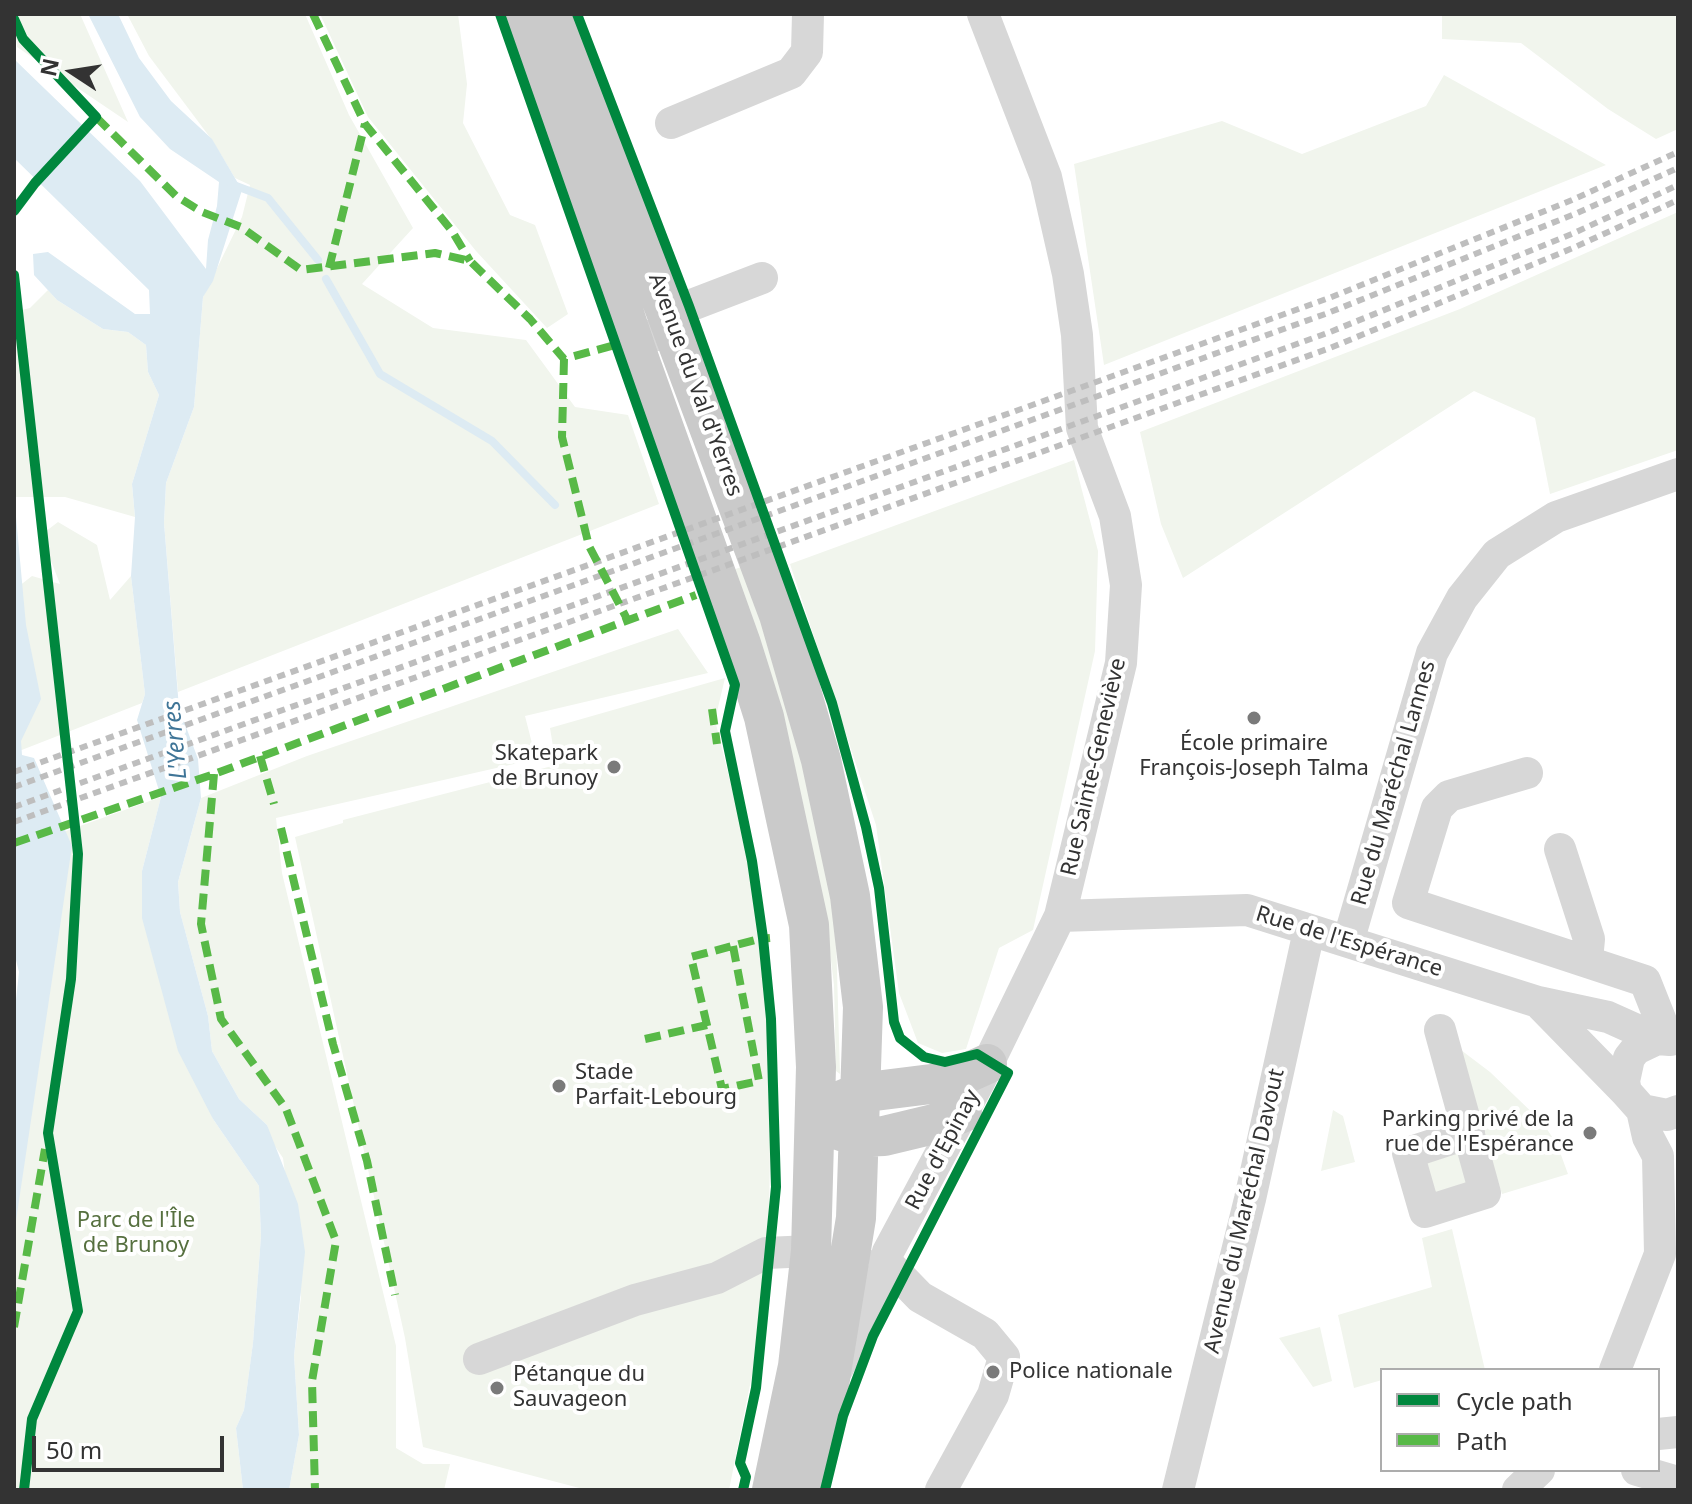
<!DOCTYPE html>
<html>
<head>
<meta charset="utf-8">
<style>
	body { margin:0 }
	#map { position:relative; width:1692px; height:1504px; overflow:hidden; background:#fff; font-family:"Noto Sans",sans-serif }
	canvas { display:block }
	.frame { position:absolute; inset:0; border:16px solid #333; pointer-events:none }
	.legend { position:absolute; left:1380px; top:1368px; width:280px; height:104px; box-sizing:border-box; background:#fff; border:2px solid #adadad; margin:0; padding:10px 14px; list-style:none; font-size:24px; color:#333 }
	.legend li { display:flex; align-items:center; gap:16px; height:40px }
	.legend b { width:40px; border:2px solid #adadad }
	.north { position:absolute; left:32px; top:32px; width:80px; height:80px; -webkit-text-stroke:6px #fff; paint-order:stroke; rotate:282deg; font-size:22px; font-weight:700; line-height:32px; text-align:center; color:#333 }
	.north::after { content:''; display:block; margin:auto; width:28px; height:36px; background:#333; clip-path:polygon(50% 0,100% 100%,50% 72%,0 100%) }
	.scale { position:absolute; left:32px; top:1436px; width:192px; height:36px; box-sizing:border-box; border:4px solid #333; border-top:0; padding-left:10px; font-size:24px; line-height:28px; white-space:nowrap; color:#333; -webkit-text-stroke:6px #fff; paint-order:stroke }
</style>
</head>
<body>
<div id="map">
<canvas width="1692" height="1504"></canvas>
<div class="frame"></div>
<ul class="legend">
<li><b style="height:10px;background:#00873e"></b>Cycle path</li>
<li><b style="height:10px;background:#58b947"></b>Path</li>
</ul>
<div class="north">N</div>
<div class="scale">50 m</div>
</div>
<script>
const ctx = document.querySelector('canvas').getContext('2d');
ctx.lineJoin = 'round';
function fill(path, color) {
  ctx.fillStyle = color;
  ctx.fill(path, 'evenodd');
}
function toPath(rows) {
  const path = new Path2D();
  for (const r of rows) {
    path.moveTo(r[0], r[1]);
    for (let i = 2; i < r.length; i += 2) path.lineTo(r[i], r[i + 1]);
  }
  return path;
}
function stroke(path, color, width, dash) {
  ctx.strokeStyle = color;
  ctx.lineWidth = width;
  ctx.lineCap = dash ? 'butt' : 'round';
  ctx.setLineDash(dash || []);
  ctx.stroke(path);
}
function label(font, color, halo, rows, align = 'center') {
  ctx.font = font + ' "Noto Sans",sans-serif';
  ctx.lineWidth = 8;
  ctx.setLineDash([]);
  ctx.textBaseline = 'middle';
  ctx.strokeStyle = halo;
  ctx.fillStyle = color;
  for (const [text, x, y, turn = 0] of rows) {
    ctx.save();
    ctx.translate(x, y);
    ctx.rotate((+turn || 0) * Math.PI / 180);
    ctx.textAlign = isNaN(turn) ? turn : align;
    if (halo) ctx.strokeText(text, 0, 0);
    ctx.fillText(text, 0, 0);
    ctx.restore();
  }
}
fill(toPath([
	[14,14,80,14,128,122,17,47],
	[127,14,305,14,349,115,413,228,362,284,433,328,526,340,575,407,628,415,659,504,178,692,164,523,166,483,194,407,203,297,242,217,250,185,235,178,212,140,149,56],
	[320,14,458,14,467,84,463,123,510,215,535,225,568,314,547,328,476,251,368,117],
	[1442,14,1678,14,1678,129,1656,139,1608,109,1521,43,1442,39],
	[1444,75,1606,165,1104,365,1074,164,1222,121,1302,154,1426,106],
	[1678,212,1678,450,1550,494,1535,418,1474,391,1183,578,1161,524,1140,432,1460,309],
	[48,290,57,300,103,329,128,332,146,345,148,372,159,395,132,484,135,517,65,497,14,497,14,312,30,308],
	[1074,460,1098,551,1095,651,1033,930,999,948,966,1049,942,1053,918,1043,899,993,876,825,790,564],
	[58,522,97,545,110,600,131,576,145,694,142,703,14,753,14,590,32,576,60,584,41,535],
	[749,564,820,820,836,937,840,1074,836,1071,834,985,824,903,725,573],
	[678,629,708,673,525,716,536,759,276,818,282,873,396,1346,396,1448,423,1464,450,1464,444,1490,289,1490,299,1435,294,1356,301,1297,283,1158,270,1139,267,1125,239,1099,212,1051,208,1016,180,912,178,882,201,798,307,756],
	[725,678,715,720,744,838,758,931,767,1030,770,1143,769,1222,755,1360,729,1490,587,1490,423,1447,405,1338,295,837,343,823,343,820,556,765,550,728],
	[161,797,142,871,213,1119,259,1186,261,1236,253,1343,244,1410,236,1428,243,1490,14,1490,14,1211,49,852,66,831],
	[1457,1047,1490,1072,1542,1122,1557,1144,1568,1174,1502,1194],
	[1333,1110,1343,1116,1355,1162,1321,1171],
	[1466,1139,1480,1190,1427,1206,1414,1156],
	[1452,1229,1485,1370,1382,1370,1382,1380,1354,1388,1338,1315,1432,1287,1422,1238],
	[1320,1327,1332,1381,1313,1387,1279,1338]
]), '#f1f5ed');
fill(toPath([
	[88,14,118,14,139,58,171,101,212,139,242,190,213,281,203,297,194,407,166,483,164,523,179,708,198,759,201,798,178,882,180,912,208,1016,212,1051,239,1099,267,1125,298,1204,305,1252,294,1356,299,1435,289,1490,243,1490,236,1428,244,1410,253,1343,261,1236,259,1186,213,1119,178,1051,142,918,142,871,161,797,137,720,145,694,131,576,135,517,132,484,159,395,148,372,146,345,128,332,103,329,57,300,34,275,33,254,48,252,135,314,150,314,149,290,14,158,14,59,140,181,206,269,208,240,217,206,219,182,170,149,140,117],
	[14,495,26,625,41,699,21,741,22,755,34,758,72,846,14,1234,14,1018,19,972,14,952]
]), '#ddebf3');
stroke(toPath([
	[231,184,268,198,318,260],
	[326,279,380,374,492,441,555,505]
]), '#ddebf3', 8);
stroke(toPath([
	[671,123,791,73,807,52,808,14],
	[653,336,689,306,762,278],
	[1527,773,1449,796,1437,808,1408,903,1645,981,1668,1039],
	[1560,849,1589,939,1587,960],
	[1060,916,1247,910,1538,1002,1608,1017,1657,1039],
	[1348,942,1432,653,1462,598,1497,554,1556,517,1678,474],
	[1538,1002,1626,1092],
	[1440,1030,1485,1193,1425,1212,1408,1153,1469,1133],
	[1670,1040,1657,1039,1636,1049,1629,1058,1624,1081,1626,1092,1642,1110,1667,1115,1678,1111],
	[884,1260,920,1297,985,1334,1004,1357,993,1395,941,1490],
	[479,1359,635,1300,717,1278,766,1253,811,1251],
	[838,1368,881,1280,888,1252,979,1082,1060,916,1121,663,1126,585,1115,516,1082,428,1077,335,1068,274,1046,177,983,14],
	[1615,1370,1660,1254,1658,1156,1648,1137,1642,1110],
	[1658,1434,1678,1432],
	[1637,1470,1678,1482],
	[1178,1490,1250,1199,1309,931],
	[1518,1490,1539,1470]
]), '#d7d7d7', 32);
stroke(toPath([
	[525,14,637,353,741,644,764,717,809,925,816,1067,811,1251,798,1366,772,1490],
	[555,14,779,615,821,760,850,896,863,1007,856,1218,829,1385,804,1490],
	[835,1103,859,1093,947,1082,987,1064],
	[836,1129,859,1137,884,1136,934,1124,962,1113]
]), '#cacaca', 40);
stroke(toPath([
	[14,772,1329,298,1572,200,1678,152],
	[14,787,1328,313,1577,213,1678,168],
	[14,807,1330,332,1574,233,1678,185],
	[14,822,1330,348,1573,248,1678,200]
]), '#bebebe', 6, [8, 6]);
stroke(toPath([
	[313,14,365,124,452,231,470,261],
	[96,117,176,196,202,212,241,227,301,270,435,253,470,261,530,319,564,359,615,345],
	[329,268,365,124],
	[564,359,562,437,589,546,627,619],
	[712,709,717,744],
	[260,756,274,804],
	[214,774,201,924,221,1019,286,1109,336,1241,312,1381,315,1490],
	[281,828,333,1044,367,1161,395,1295],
	[14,843,214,774,696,595],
	[733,946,759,1081,722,1089,691,957,759,939,770,938],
	[645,1039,707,1025],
	[14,1327,45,1149]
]), '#58b947', 8, [16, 8]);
stroke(toPath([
	[500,14,735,685,725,731,752,861,763,938,771,1019,776,1187,756,1388,740,1463,746,1477,743,1490],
	[577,14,689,306,832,703,866,827,879,888,894,1022,900,1038,924,1057,945,1062,977,1054,1008,1073,873,1336,843,1416,825,1490],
	[14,19,23,39,96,117,35,183,14,211],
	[14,275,78,854,71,979,48,1133,78,1311,32,1419,24,1490]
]), '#00873e', 10);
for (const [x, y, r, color] of [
	[1254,718,8,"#7a7a7a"],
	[614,767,8,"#7a7a7a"],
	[559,1086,8,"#7a7a7a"],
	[1590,1133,8,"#7a7a7a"],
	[993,1372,8,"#7a7a7a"],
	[497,1388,8,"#7a7a7a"]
]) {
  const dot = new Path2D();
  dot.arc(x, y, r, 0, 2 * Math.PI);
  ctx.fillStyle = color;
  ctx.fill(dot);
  stroke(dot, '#fff', 3);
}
label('22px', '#333', '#fff', [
	["Avenue du Val d'Yerres",695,385,70],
	["Rue Sainte-Geneviève",1094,767,-77],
	["Rue du Maréchal Lannes",1394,783,-74],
	["Rue de l'Espérance",1349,942,17],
	["Rue d'Epinay",943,1150,-62],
	["Avenue du Maréchal Davout",1245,1211,-77]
]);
label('22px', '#333', '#fff', [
	["École primaire",1254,744,"center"],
	["François-Joseph Talma",1254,769,"center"],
	["Skatepark",598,754,"right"],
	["de Brunoy",598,779,"right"],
	["Stade",575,1073],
	["Parfait-Lebourg",575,1098],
	["Parking privé de la",1574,1120,"right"],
	["rue de l'Espérance",1574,1145,"right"],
	["Police nationale",1009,1372],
	["Pétanque du",513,1375],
	["Sauvageon",513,1400]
], 'left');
label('22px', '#56703f', '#fff', [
	["Parc de l'Île",136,1221],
	["de Brunoy",136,1246]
]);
label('italic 24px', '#3f7597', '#fff', [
	["L'Yerres",176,740,-95]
]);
</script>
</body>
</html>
